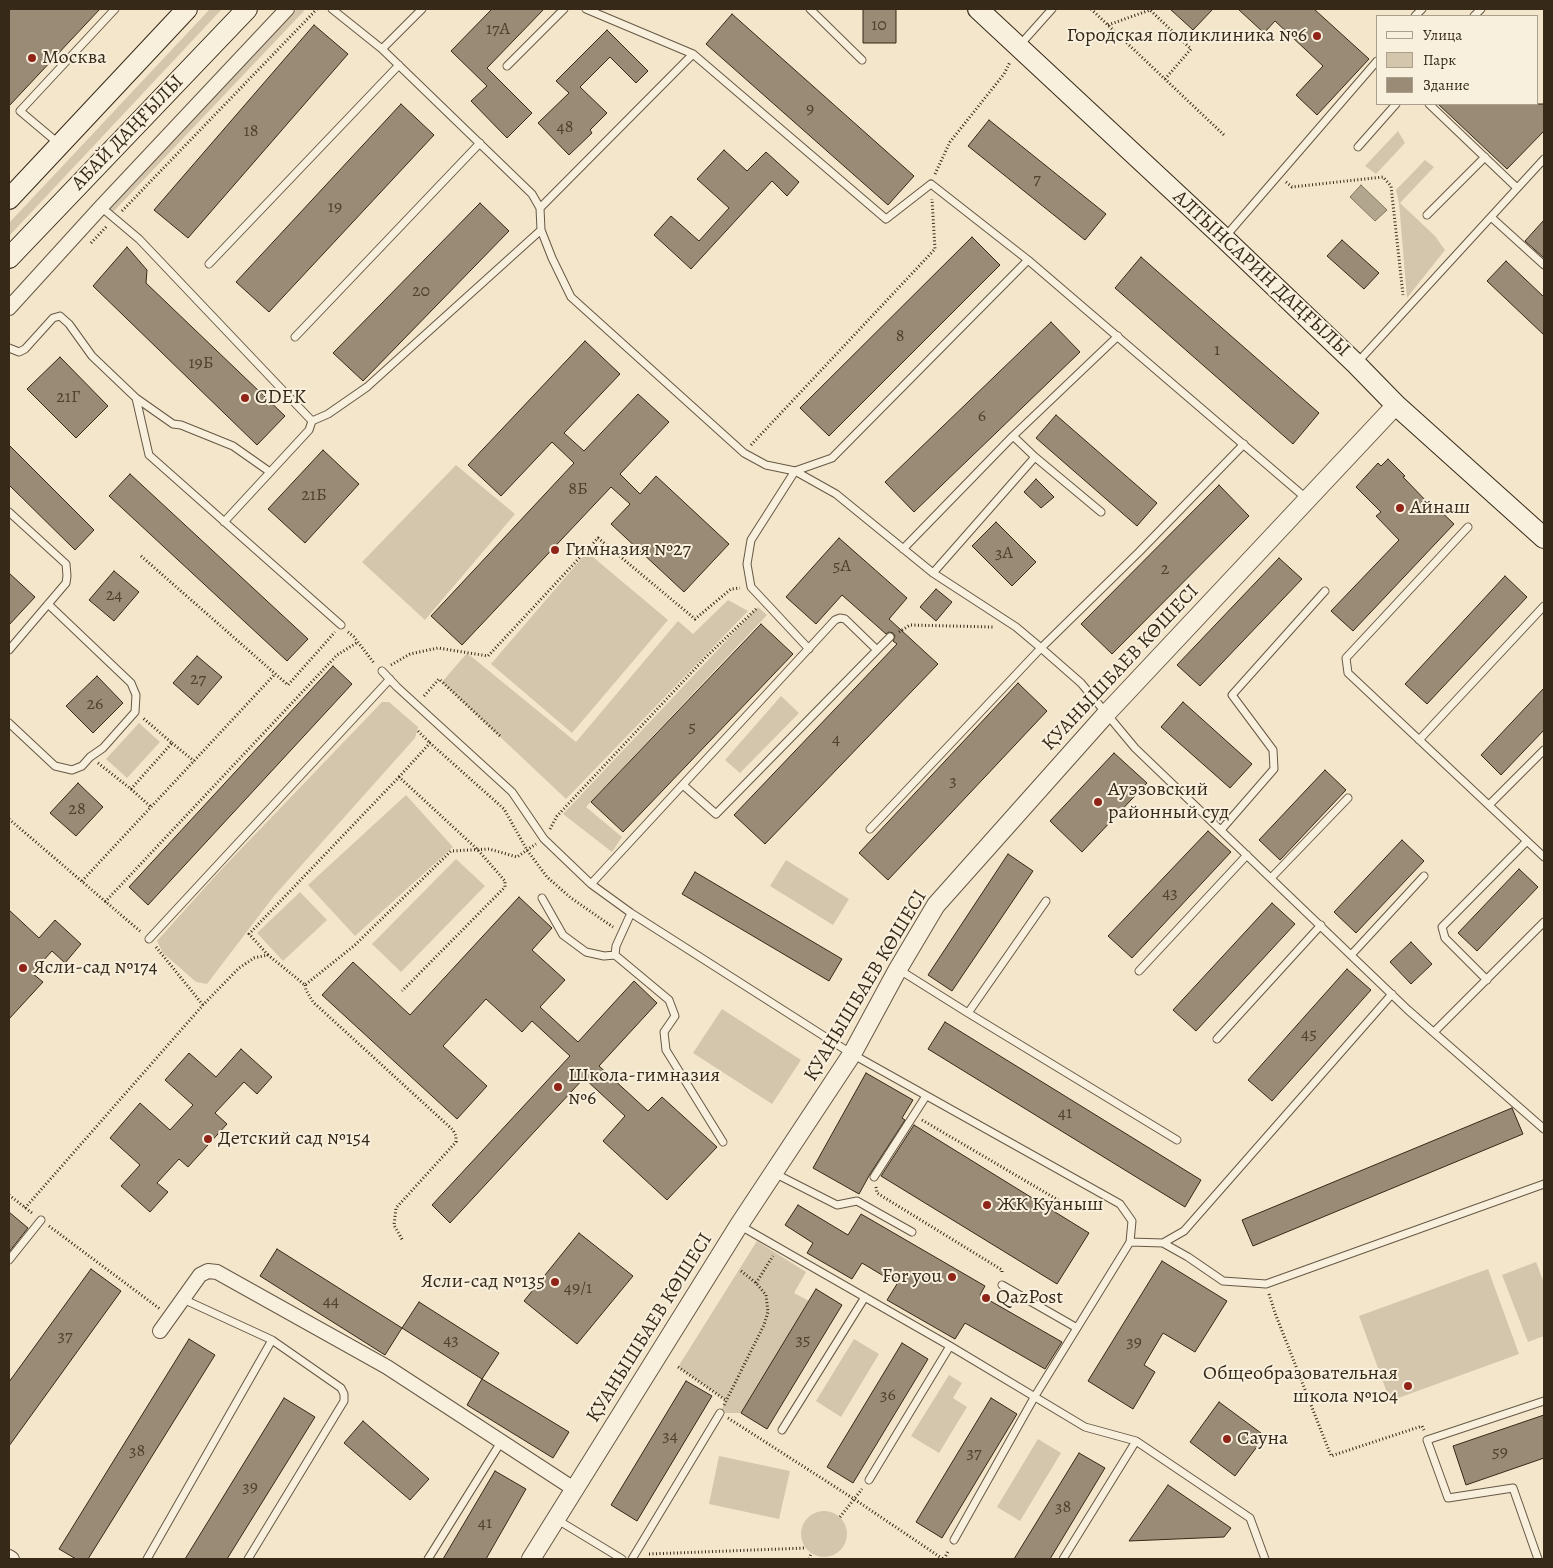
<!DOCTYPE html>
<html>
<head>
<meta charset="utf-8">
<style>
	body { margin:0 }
	#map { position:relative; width:1553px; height:1568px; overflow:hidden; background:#f4e6cb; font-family:Alegreya,serif }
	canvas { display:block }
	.frame { position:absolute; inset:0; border:10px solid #362917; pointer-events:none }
	.legend { position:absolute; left:1376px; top:15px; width:162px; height:90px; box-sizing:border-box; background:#f8efdd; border:1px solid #aaa08e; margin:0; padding:6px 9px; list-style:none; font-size:15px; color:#362917 }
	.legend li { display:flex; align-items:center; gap:10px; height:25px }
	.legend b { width:25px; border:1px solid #aaa08e }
</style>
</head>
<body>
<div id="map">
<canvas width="1553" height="1568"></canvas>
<div class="frame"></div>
<ul class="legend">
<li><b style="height:6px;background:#f8efdd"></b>Улица</li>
<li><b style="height:14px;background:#d4c6ac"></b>Парк</li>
<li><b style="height:14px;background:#998b75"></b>Здание</li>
</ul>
</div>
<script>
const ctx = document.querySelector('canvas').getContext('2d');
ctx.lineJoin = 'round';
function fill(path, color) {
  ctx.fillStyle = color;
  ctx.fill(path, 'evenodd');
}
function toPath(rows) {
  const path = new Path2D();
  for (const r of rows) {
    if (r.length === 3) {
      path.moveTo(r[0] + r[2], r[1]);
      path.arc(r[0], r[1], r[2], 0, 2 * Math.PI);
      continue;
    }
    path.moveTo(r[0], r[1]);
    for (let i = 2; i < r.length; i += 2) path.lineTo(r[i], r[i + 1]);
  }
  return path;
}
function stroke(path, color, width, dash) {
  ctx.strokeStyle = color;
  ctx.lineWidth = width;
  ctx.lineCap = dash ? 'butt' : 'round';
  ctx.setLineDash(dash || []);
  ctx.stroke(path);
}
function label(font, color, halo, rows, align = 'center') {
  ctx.font = font + ' Alegreya,serif';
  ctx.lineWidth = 4;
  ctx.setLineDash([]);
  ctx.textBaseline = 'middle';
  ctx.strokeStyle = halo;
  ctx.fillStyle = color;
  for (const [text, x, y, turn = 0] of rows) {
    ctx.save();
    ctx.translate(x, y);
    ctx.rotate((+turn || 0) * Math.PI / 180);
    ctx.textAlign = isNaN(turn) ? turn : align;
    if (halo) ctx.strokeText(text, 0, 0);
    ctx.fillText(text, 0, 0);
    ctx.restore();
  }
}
fill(toPath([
	[210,9,222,9,9,236,9,223],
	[297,9,302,9,304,11,113,212,108,207],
	[1398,131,1405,143,1376,174,1365,166],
	[1425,160,1434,167,1400,203,1435,236,1445,250,1407,298,1399,203,1396,190],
	[456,465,515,514,425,620,362,562],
	[587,552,668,620,572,733,491,664],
	[728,600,748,611,566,799,442,682,467,653,576,742,678,621,693,634],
	[758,607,767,615,586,807,622,837,612,852,563,814],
	[781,696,799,713,740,773,725,760],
	[382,702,389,702,418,727,415,738,274,896,207,984,196,982,163,953,157,941,218,873],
	[139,723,160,742,127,778,106,759],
	[406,795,453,847,355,936,308,885],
	[456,859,485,886,401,972,372,944],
	[786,860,849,899,833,925,770,886],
	[300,892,327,920,283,961,257,933],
	[722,1009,801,1060,772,1104,693,1053],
	[757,1241,806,1272,794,1293,809,1301,741,1413,720,1413,726,1400,678,1367],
	[1536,1262,1544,1283,1544,1336,1528,1342,1502,1275],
	[1488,1269,1519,1354,1390,1401,1359,1316],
	[854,1339,879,1354,841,1417,816,1401],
	[949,1375,962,1383,953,1398,967,1407,939,1453,911,1436],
	[1038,1439,1061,1453,1020,1521,997,1507],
	[719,1456,790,1471,779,1519,709,1504],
	[824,1534,23]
]), '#d4c6ac');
const water = toPath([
	[1361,185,1387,210,1375,221,1350,197,1361,185]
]);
fill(water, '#b3a68e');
stroke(water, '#81745e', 1);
const building = toPath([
	[9,9,100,9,9,106,9,9],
	[492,9,544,9,487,68,532,113,507,138,471,101,487,86,451,51,492,9],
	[863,9,896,9,896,43,863,43,863,9],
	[1170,9,1213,9,1193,30,1170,9],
	[1238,9,1314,9,1369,59,1317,115,1296,95,1323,66,1275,21,1264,33,1238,9],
	[732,14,914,176,888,205,706,44,732,14],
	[314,25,348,54,188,238,154,210,314,25],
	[607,30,648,71,636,83,610,57,580,87,607,113,590,130,592,133,569,155,538,123,569,93,556,81,607,30],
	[401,104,434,135,269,312,236,282,401,104],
	[1438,104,1544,104,1544,131,1507,169,1438,104],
	[989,120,1106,214,1085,240,968,146,989,120],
	[724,150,747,171,766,152,799,182,787,196,772,181,691,269,654,235,671,216,699,241,729,208,697,179,724,150],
	[480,203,509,231,363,381,333,353,480,203],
	[1544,220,1544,258,1525,241,1544,220],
	[972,237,1000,265,829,436,800,408,972,237],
	[1342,240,1379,273,1364,289,1327,256,1342,240],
	[127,247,147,270,146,283,285,416,257,445,93,286,127,247],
	[1141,257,1319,413,1293,444,1115,288,1141,257],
	[1506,261,1544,297,1544,335,1487,281,1506,261],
	[1051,322,1080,352,914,512,885,482,1051,322],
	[585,341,620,374,564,433,584,451,638,394,669,422,620,474,640,494,656,476,729,544,684,592,611,524,630,504,611,487,462,645,431,616,574,463,552,442,501,496,468,465,585,341],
	[60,357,108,406,76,438,27,389,60,357],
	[1056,415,1157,503,1137,526,1036,438,1056,415],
	[9,445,94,530,75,550,9,485,9,445],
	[323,450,359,484,305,543,268,509,323,450],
	[1388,459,1405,476,1403,477,1431,506,1433,504,1454,524,1353,631,1331,611,1399,540,1376,516,1381,512,1356,487,1378,463,1381,466,1388,459],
	[130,474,308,639,287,661,109,496,130,474],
	[1036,479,1054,497,1041,508,1024,492,1036,479],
	[1219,485,1249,516,1112,654,1081,624,1219,485],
	[996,522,1036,562,1012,586,972,546,996,522],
	[839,538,907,598,889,619,938,664,765,844,734,815,897,644,893,641,895,636,893,633,889,632,886,634,842,595,816,624,786,597,839,538],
	[1279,558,1302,579,1200,686,1177,665,1279,558],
	[114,571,139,592,114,621,89,600,114,571],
	[9,573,35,597,9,625,9,573],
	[1505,576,1527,597,1427,704,1405,684,1505,576],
	[936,589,952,602,936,621,920,607,936,589],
	[761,624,793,654,623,832,591,802,761,624],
	[197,656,222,677,198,705,173,683,197,656],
	[333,666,352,684,148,905,129,887,333,666],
	[97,676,123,703,93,733,66,706,97,676],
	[1018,683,1047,711,888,880,859,853,1018,683],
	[1544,688,1544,730,1501,775,1481,755,1544,688],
	[1183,702,1252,764,1230,788,1161,727,1183,702],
	[1114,753,1147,783,1082,852,1050,821,1114,753],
	[1325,770,1346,790,1280,860,1259,840,1325,770],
	[78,783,103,807,76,836,50,813,78,783],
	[1208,831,1231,852,1132,958,1108,936,1208,831],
	[1402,840,1424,861,1356,933,1334,912,1402,840],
	[1008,854,1033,871,952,991,928,975,1008,854],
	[1519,869,1538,887,1477,951,1458,933,1519,869],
	[695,872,842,959,829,981,682,894,695,872],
	[519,897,552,928,532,950,565,980,540,1007,578,1042,634,981,657,1003,599,1066,648,1111,662,1097,717,1147,667,1200,603,1141,625,1116,584,1078,450,1223,432,1205,570,1056,532,1021,522,1032,486,999,443,1046,487,1086,457,1119,322,995,353,962,410,1015,519,897],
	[1272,903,1295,924,1196,1031,1173,1010,1272,903],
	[9,910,39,938,55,920,81,944,65,963,52,951,32,973,43,982,9,1019,9,910],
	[1411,942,1432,964,1411,984,1390,962,1411,942],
	[1347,969,1371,990,1272,1101,1248,1080,1347,969],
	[945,1022,1201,1180,1185,1207,928,1049,945,1022],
	[241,1049,272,1077,257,1094,244,1082,215,1113,227,1124,188,1167,179,1159,157,1183,168,1192,150,1212,121,1186,140,1165,110,1138,140,1103,170,1130,193,1105,165,1080,189,1053,216,1077,241,1049],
	[866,1073,913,1100,902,1118,905,1120,870,1174,859,1194,813,1168,866,1073],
	[1512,1108,1523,1134,1253,1246,1242,1220,1512,1108],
	[914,1125,1089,1233,1057,1284,881,1176,914,1125],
	[798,1205,848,1235,861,1214,985,1286,980,1295,1062,1342,1045,1369,965,1323,955,1339,887,1300,897,1284,862,1263,852,1279,807,1253,813,1243,785,1225,798,1205],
	[9,1212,28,1228,9,1252,9,1212],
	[579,1233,633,1276,577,1344,524,1301,579,1233],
	[277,1249,402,1328,385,1355,260,1276,277,1249],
	[1162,1261,1227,1301,1195,1352,1163,1333,1144,1365,1155,1372,1133,1409,1088,1381,1162,1261],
	[91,1269,121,1291,9,1446,9,1382,91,1269],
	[816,1289,842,1305,767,1429,741,1413,816,1289],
	[419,1302,499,1353,482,1379,402,1328,419,1302],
	[189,1339,215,1355,88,1559,76,1559,59,1549,189,1339],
	[902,1343,928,1359,853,1483,827,1467,902,1343],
	[482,1379,569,1432,553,1458,467,1405,482,1379],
	[686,1381,712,1396,637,1521,611,1505,686,1381],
	[284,1398,315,1417,227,1559,185,1559,284,1398],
	[991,1398,1017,1414,942,1538,916,1522,991,1398],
	[1219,1402,1265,1436,1235,1476,1190,1442,1219,1402],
	[1544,1415,1544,1458,1466,1485,1453,1446,1544,1415],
	[363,1421,429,1479,410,1500,344,1443,363,1421],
	[1079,1453,1105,1468,1050,1559,1014,1559,1079,1453],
	[495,1471,526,1489,486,1559,443,1559,495,1471],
	[1168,1485,1231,1528,1224,1537,1129,1541,1168,1485]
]);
fill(building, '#998b75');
stroke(building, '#362917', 1);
const service = toPath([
	[332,9,382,49,532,194,540,208,541,230,552,258,571,297,744,453,766,465,795,471,836,494,933,573,1016,627,1041,648,1081,683,1135,748,1408,1010,1544,1129],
	[586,9,693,54],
	[810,9,862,60],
	[1415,16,1422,9],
	[1474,16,1481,9],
	[1019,46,1052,9],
	[382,49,422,9],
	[507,66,564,9],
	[1429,104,1517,188],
	[58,143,20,111,115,9],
	[1358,147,1396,104],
	[101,207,139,239,312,421,309,430,224,522],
	[540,208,693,54,886,219,931,184,1028,260,832,458,795,471,751,540,747,564,751,587,809,649],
	[1427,215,1485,157],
	[1491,217,1544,265],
	[1225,237,1377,61],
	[1028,260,1307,499],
	[209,264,399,65],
	[295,337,480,143],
	[9,348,19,352,25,349,53,318,60,316,69,324,92,356,136,398,173,424,181,425,233,446,270,472],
	[1356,364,1544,159],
	[136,398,149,455,341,625],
	[312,421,328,414,367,387,541,230],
	[1035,457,1013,436,1118,336],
	[9,512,66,564,67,576,66,583,9,650],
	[1468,527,1346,658,1348,673,1544,857],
	[903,549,1013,436],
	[933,573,1035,457,1101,512],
	[382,671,397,687,512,792,544,839,591,884,631,913,852,1054,1120,1204,1132,1221,1130,1242,1035,1396,954,1540],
	[9,723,55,766,72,770,82,766,90,757,103,748,135,712,136,695,131,683,48,604],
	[1419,740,1544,606],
	[683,785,716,814,877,650],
	[1489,805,1544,750],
	[870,829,1041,648,1139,552,1244,444],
	[1221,830,1274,769,1273,750,1232,695,1325,591],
	[1271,878,1348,798],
	[591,884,835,620,840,618,845,619,877,650,890,637],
	[542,898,563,935,586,952,604,956,615,955],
	[631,913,616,946,615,955,669,1000,675,1016,664,1032,666,1050,723,1142],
	[149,939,390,679],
	[1352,954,1424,876],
	[898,969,968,1013,1046,901],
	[1139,971,1247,855],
	[1487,980,1445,938,1442,927,1527,841],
	[968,1013,1177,1140],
	[1434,1032,1544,922],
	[1217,1039,1321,925],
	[774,1173,837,1205,857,1201,912,1232],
	[874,1177,926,1096],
	[739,1225,950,1346,1085,1427,1136,1441,1250,1518,1265,1559],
	[1130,1242,1163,1243,1184,1231,1392,994],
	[1163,1243,1188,1257,1223,1281,1266,1284,1544,1184],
	[9,1260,41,1220],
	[1002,1285,1077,1328],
	[183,1299,272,1340,341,1388,344,1394,344,1401,248,1559],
	[782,1430,865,1297],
	[869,1480,950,1346],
	[556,1519,622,1559],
	[147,1559,272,1340],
	[428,1559,501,1442],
	[632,1559,720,1413],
	[1063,1559,1136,1441],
	[1538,1559,1513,1488,1448,1498,1427,1440,1544,1401]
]);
const minor = toPath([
	[9,308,101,207,287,9],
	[160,1331,200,1275,208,1271,217,1272,387,1367,574,1489],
	[9,1557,12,1559]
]);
const tertiary = toPath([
	[531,1559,739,1225,852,1054,898,969,936,905,1107,713,1396,405]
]);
const secondary = toPath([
	[978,9,1224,238,1356,364,1396,405,1544,538],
	[9,199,187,9],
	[9,258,247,9]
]);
stroke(service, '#665844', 9);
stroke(minor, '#665844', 16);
stroke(tertiary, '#665844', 20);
stroke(secondary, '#362917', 22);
stroke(toPath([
	[1091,9,1224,135],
	[1108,25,1150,10,1191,49,1165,79],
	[935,174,950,142,1004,74,1010,62],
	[1286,182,1292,187,1383,177,1391,186,1403,295],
	[122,211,317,9],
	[91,243,107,226],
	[751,445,935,249,932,199],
	[141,556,288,685,335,632],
	[348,632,354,637,374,663],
	[899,632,910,625,993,627],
	[391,665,410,654,438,648,488,656,598,538,695,619,731,589,740,588],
	[424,696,439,679,500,736],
	[418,731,430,743],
	[172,743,194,761],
	[98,763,131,789,172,743,143,718],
	[399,777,430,743,504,809,527,850,547,877,571,898,613,927],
	[131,789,151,807],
	[9,819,141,932],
	[550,829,557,816,706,657,757,608],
	[82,881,275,674],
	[105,902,337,655,358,642],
	[156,947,203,1005],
	[268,955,249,934,399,777,477,849,505,881,505,887,402,991],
	[305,985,306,990,313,1002,453,1130,456,1136,456,1142,396,1208,394,1225,403,1241],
	[922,1120,1075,1210],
	[876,1187,877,1193,1002,1270,1002,1274],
	[9,1195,32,1213],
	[25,1208,203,1005,239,968,254,958,268,955,305,985,355,945,451,851,489,849,517,857,536,844],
	[49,1226,160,1309],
	[756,1283,773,1256],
	[1269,1294,1275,1313,1331,1456,1422,1426,1424,1430],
	[678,1367,727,1401],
	[724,1405,764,1325,768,1312,766,1295,756,1283,740,1270],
	[728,1418,854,1499,943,1559],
	[840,1517,862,1489],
	[649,1554,806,1548],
	[809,1559,811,1554],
	[944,1559,949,1550]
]), '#362917', 3, [1, 2.5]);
stroke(service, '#f8efdd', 7);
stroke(minor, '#f8efdd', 14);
stroke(tertiary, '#f8efdd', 18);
stroke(secondary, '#f8efdd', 20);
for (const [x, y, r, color] of [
	[1317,36,5,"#8f2418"],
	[32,58,5,"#8f2418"],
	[245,398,5,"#8f2418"],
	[1400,508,5,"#8f2418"],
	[555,550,5,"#8f2418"],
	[1098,802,5,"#8f2418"],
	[23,968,5,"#8f2418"],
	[558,1087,5,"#8f2418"],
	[208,1139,5,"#8f2418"],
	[987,1205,5,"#8f2418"],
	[952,1277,5,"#8f2418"],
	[555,1282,5,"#8f2418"],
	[986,1298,5,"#8f2418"],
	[1408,1386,5,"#8f2418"],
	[1227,1439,5,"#8f2418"]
]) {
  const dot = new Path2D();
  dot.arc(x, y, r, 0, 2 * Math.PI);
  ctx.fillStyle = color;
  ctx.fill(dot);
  stroke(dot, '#f8efdd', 2);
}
label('18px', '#4f422e', null, [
	["10",879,26],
	["17А",498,30],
	["9",810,110],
	["48",565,128],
	["18",251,132],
	["7",1037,180],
	["19",335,208],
	["20",421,292],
	["8",900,337],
	["1",1217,351],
	["19Б",201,364],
	["21Г",68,398],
	["6",982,417],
	["8Б",578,490],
	["21Б",314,496],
	["3А",1004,554],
	["5А",842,567],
	["2",1165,570],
	["24",114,596],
	["27",198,680],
	["26",95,705],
	["5",692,728],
	["4",836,740],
	["3",953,782],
	["28",77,810],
	["43",1170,894],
	["45",1309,1035],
	["41",1065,1114],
	["49/1",578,1289],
	["44",331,1302],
	["37",65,1337],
	["43",451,1341],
	["35",803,1341],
	["39",1134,1343],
	["36",888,1396],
	["34",670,1437],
	["38",137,1452],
	["59",1500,1453],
	["37",974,1454],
	["39",250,1488],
	["38",1063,1508],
	["41",485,1524]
]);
label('20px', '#362917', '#f8efdd', [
	["Городская поликлиника №6",1307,36,"right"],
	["Москва",42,58],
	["CDEK",255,398],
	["Айнаш",1410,508],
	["Гимназия №27",565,550],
	["Ауэзовский",1108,790],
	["районный суд",1108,813],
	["Ясли-сад №174",33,968],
	["Школа-гимназия",568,1076],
	["№6",568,1099],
	["Детский сад №154",218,1139],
	["ЖК Куаныш",997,1205],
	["For you",942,1277,"right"],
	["Ясли-сад №135",545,1282,"right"],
	["QazPost",996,1298],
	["Общеобразовательная",1398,1374,"right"],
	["школа №104",1398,1397,"right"],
	["Сауна",1237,1439]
], 'left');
label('20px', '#362917', '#f8efdd', [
	["АБАЙ ДАҢҒЫЛЫ",128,133,-46],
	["АЛТЫНСАРИН ДАҢҒЫЛЫ",1261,274,43],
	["ҚУАНЫШБАЕВ КӨШЕСІ",1121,668,-47],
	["ҚУАНЫШБАЕВ КӨШЕСІ",866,986,-59],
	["ҚУАНЫШБАЕВ КӨШЕСІ",650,1328,-58]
]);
</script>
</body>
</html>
